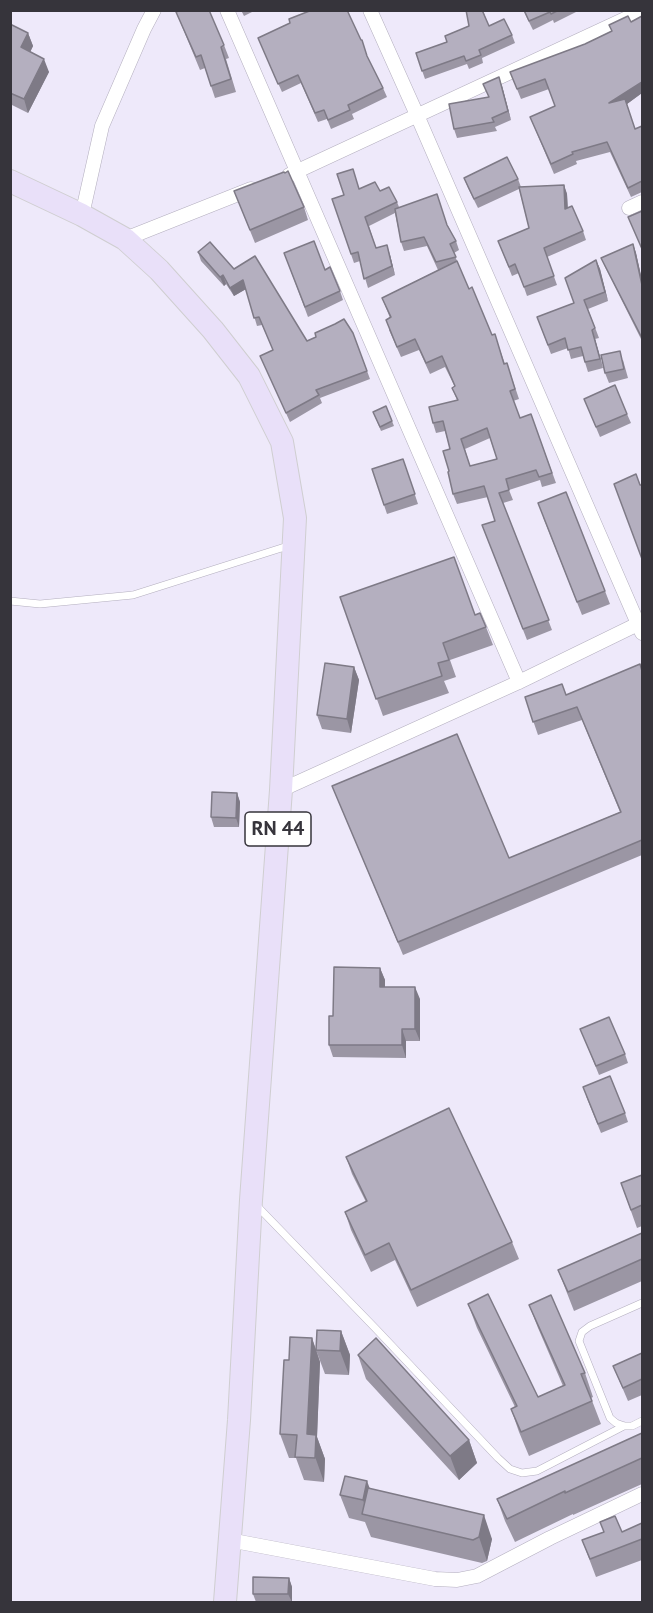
<!DOCTYPE html>
<html>
<head>
<meta charset="utf-8">
<style>
	body { margin:0 }
	#map { position:relative; width:653px; height:1613px; overflow:hidden; background:#eee9fa; font-family:"PT Sans",sans-serif }
	canvas { display:block }
	.frame { position:absolute; inset:0; border:12px solid #36343b; pointer-events:none }
</style>
</head>
<body>
<div id="map">
<canvas width="653" height="1613"></canvas>
<div class="frame"></div>
</div>
<script>
const ctx = document.querySelector('canvas').getContext('2d');
ctx.lineJoin = 'round';
function toPath(rows) {
  const path = new Path2D();
  for (const r of rows) {
    path.moveTo(r[0], r[1]);
    for (let i = 2; i < r.length; i += 2) path.lineTo(r[i], r[i + 1]);
  }
  return path;
}
function stroke(path, color, width, dash) {
  ctx.strokeStyle = color;
  ctx.lineWidth = width;
  ctx.lineCap = dash ? 'butt' : 'round';
  ctx.setLineDash(dash || []);
  ctx.stroke(path);
}
function fill(path, color) {
  ctx.fillStyle = color;
  ctx.fill(path, 'evenodd');
}
function label(font, color, halo, rows, align = 'center') {
  ctx.font = font + ' "PT Sans",sans-serif';
  ctx.lineWidth = 6;
  ctx.setLineDash([]);
  ctx.textBaseline = 'middle';
  ctx.strokeStyle = halo;
  ctx.fillStyle = color;
  for (const [text, x, y, turn = 0] of rows) {
    ctx.save();
    ctx.translate(x, y);
    ctx.rotate((+turn || 0) * Math.PI / 180);
    ctx.textAlign = isNaN(turn) ? turn : align;
    if (halo) ctx.strokeText(text, 0, 0);
    ctx.fillText(text, 0, 0);
    ctx.restore();
  }
}
const lane = toPath([
	[10,601,40,604,133,595,291,545],
	[257,1206,377,1330,498,1458,510,1469,522,1473,537,1471,624,1426],
	[642,1303,590,1326,582,1332,579,1341,610,1418,616,1423,624,1426,632,1426,642,1421]
]);
const street = toPath([
	[227,10,519,682],
	[370,10,417,115,642,633],
	[289,175,642,11],
	[629,208,642,202],
	[82,215,102,126,144,29,154,10],
	[125,239,251,189],
	[281,790,519,682,642,622],
	[229,1540,435,1579,457,1580,477,1576,550,1538,642,1494]
]);
const primary = toPath([
	[10,181,82,215,125,239,159,270,213,330,249,376,282,442,295,518,281,790,251,1200,239,1420,225,1602]
]);
stroke(lane, '#b3aebe', 8);
stroke(street, '#b3aebe', 15);
stroke(primary, '#cfced0', 24);
stroke(lane, '#fff', 7);
stroke(street, '#fff', 14);
stroke(primary, '#e9e0f9', 22);
fill(toPath([
	[241,10,256,10,244,16],
	[466,10,483,10,485,16,489,26,512,35,515,43,482,58,483,63,469,69,467,64,425,79,416,53,447,42,469,26],
	[523,10,580,10,554,23,553,20,533,30],
	[176,12,224,45,229,58,226,59,236,92,215,98,205,68,200,70],
	[642,16,642,93,627,104,635,129,642,126,642,192,631,197,610,152,576,161,577,164,554,174,530,117,555,106,549,89,521,99,510,72,585,44],
	[290,23,368,58,383,88,387,97,352,114,354,119,331,129,327,119,318,122,301,83,282,92,258,38],
	[10,24,28,33,33,46,30,52,49,72,28,113,10,104],
	[502,86,511,120,495,127,497,131,457,138,454,129],
	[464,178,518,179,521,187,564,185,567,194,568,208,583,231,586,240,547,257,557,285,527,296,519,273,512,276,498,241,529,228,519,189,478,208,468,188],
	[360,189,380,191,397,202,399,207,448,226,456,241,459,250,454,253,457,261,469,289,492,335,498,344,505,364,507,363,519,399,513,401,520,418,531,414,556,483,542,487,540,480,509,490,513,500,503,503,552,630,527,640,482,525,495,521,488,497,457,504,453,494,449,471,450,449,445,431,436,433,433,423,457,400,452,388,455,387,445,367,430,374,419,350,401,357,389,330,390,318,382,298,438,270,427,246,404,251,401,242,395,213,369,226,376,248,390,255,395,275,368,288,360,261,354,263,332,199],
	[490,438,497,459,470,466,465,449],
	[234,191,304,207,308,220,255,243],
	[633,244,636,253,642,280,642,341,605,267,601,258],
	[198,252,234,269,307,341,353,333,370,379,320,398,322,403,290,422,260,356,273,350,262,325,257,326,246,289,234,296,226,284,224,286,201,261],
	[284,253,325,270,340,291,343,300,308,317],
	[596,260,600,269,608,301,588,309,599,338,595,339,603,368,588,372,583,356,571,359,568,348,551,354,537,317,574,303],
	[623,360,628,378,609,383,605,373],
	[584,399,627,414,631,423,600,437],
	[386,406,394,426,381,431,373,412],
	[403,459,418,504,387,514,372,469],
	[543,517,605,591,610,604,582,615],
	[340,597,475,615,486,627,493,645,450,660,456,677,444,681,449,693,383,716],
	[354,667,359,680,351,733,322,729,317,715],
	[642,671,642,855,403,955,332,786,509,858,620,812,582,720,538,735,525,697,566,695],
	[237,793,240,802,239,827,214,827,211,817],
	[380,968,385,980,385,987,420,999,420,1041,406,1041,406,1058,333,1057,329,1045,333,1016],
	[584,1038,625,1054,628,1063,599,1075],
	[586,1096,625,1113,628,1122,601,1133],
	[346,1157,512,1242,519,1259,417,1307,395,1260,371,1272,351,1230,345,1212,366,1202,352,1174],
	[642,1175,642,1226,637,1228,621,1183],
	[642,1233,642,1281,574,1311,558,1270],
	[468,1304,538,1397,563,1386,538,1328,529,1305,585,1373,593,1397,591,1398,601,1424,529,1456,519,1432,511,1409,515,1407,477,1328],
	[341,1331,350,1355,349,1375,325,1374,316,1350],
	[312,1338,320,1362,317,1437,325,1459,324,1482,304,1480,296,1458,289,1458,280,1434,289,1360],
	[642,1353,642,1395,628,1401,613,1366],
	[358,1355,469,1440,477,1463,459,1480,366,1379],
	[642,1433,642,1484,573,1515,573,1514,515,1542,505,1521,497,1499],
	[370,1489,492,1539,487,1561,482,1563,371,1537,365,1522,349,1518,340,1495],
	[642,1523,642,1560,596,1577,582,1540,622,1532],
	[289,1578,292,1587,292,1602,256,1602,253,1594]
]), '#9b96a4');
fill(toPath([
	[28,33,33,46,26,61,21,47],
	[44,59,49,72,28,113,24,99],
	[499,77,502,86,511,120,508,111],
	[642,82,642,93,627,104,609,103],
	[564,185,567,194,568,218,565,209],
	[633,244,636,253,642,280,642,285],
	[387,245,390,255,395,275,392,266],
	[596,260,600,269,608,301,605,292],
	[223,275,226,284,224,286,220,277],
	[243,280,246,289,234,296,230,288],
	[592,330,595,339,603,368,600,359],
	[354,667,359,680,351,733,347,719],
	[237,793,240,802,239,827,236,818],
	[380,968,385,980,385,999,380,987],
	[415,987,420,999,420,1041,415,1029],
	[402,1029,406,1041,406,1058,402,1045],
	[341,1331,350,1355,349,1375,340,1351],
	[312,1338,320,1362,317,1437,325,1459,324,1482,307,1434],
	[469,1440,477,1463,459,1480,450,1456],
	[367,1481,376,1505,368,1515,363,1500],
	[484,1515,492,1539,487,1561,479,1537],
	[289,1578,292,1587,292,1602,288,1594]
]), '#7e7a86');
const building = toPath([
	[181,10,209,10,224,45,221,47,231,79,211,86,201,55,196,57,176,12,181,10],
	[312,10,347,10,361,40,362,40,367,56,383,88,348,105,350,110,328,120,324,110,315,113,298,75,278,84,258,38,290,23,289,19,312,10],
	[466,10,482,10,489,26,504,19,512,35,479,50,481,55,466,61,464,56,422,71,416,53,447,42,445,36,469,26,466,10],
	[524,10,559,10,551,14,550,12,529,21,524,10],
	[628,16,631,22,642,16,642,82,609,103,625,99,635,129,642,126,642,181,628,188,607,142,572,152,573,154,551,164,530,117,555,106,545,79,517,89,510,72,585,44,612,31,609,25,628,16],
	[10,24,28,33,21,47,44,59,24,99,10,93,10,24],
	[499,77,508,111,492,118,494,122,454,129,449,104,489,97,483,84,499,77],
	[507,157,518,179,474,199,464,178,507,157],
	[353,169,359,189,375,182,380,191,389,187,397,202,365,217,376,248,387,245,392,266,364,279,358,252,351,254,332,199,344,195,337,174,353,169],
	[288,171,304,207,250,230,234,191,284,172,285,173,288,171],
	[564,185,565,209,572,206,583,231,544,248,554,276,524,287,515,264,509,267,498,241,529,228,519,187,564,185],
	[437,194,447,225,456,241,450,244,456,257,436,262,424,237,401,242,395,209,437,194],
	[642,211,642,249,628,217,642,211],
	[314,241,325,270,330,267,340,291,305,307,284,253,314,241],
	[210,242,234,269,255,256,307,341,316,337,315,333,335,324,344,319,353,333,367,371,316,390,319,395,286,413,260,356,273,350,259,317,254,318,243,280,230,288,223,275,220,277,198,252,210,242],
	[633,244,642,285,642,335,641,336,601,258,633,244],
	[596,260,605,292,584,300,595,328,592,330,600,359,585,362,581,347,568,350,565,338,548,345,537,317,574,303,565,278,596,260],
	[457,261,469,289,472,287,492,335,495,334,504,364,507,363,515,389,510,391,520,418,531,414,552,473,539,477,536,470,506,479,509,490,499,493,549,620,523,629,482,525,495,521,484,486,453,494,448,472,449,471,443,451,450,449,443,421,433,423,429,407,458,400,452,388,455,386,442,356,426,363,415,339,397,347,386,320,391,317,382,298,457,261],
	[487,428,497,459,470,466,461,439,487,428],
	[620,351,624,369,605,373,601,355,620,351],
	[615,385,627,414,596,427,584,399,615,385],
	[386,406,392,421,380,427,373,412,386,406],
	[403,459,415,494,384,505,372,469,403,459],
	[636,474,640,485,642,485,642,559,614,484,636,474],
	[566,492,605,591,577,602,538,503,566,492],
	[454,557,475,615,480,613,486,627,443,643,449,660,438,663,442,676,376,699,340,597,454,557],
	[325,663,354,667,347,719,317,715,325,663],
	[640,664,642,671,642,840,398,942,332,786,457,734,509,858,621,812,577,707,533,722,525,697,562,684,566,695,640,664],
	[212,792,237,793,236,818,211,817,212,792],
	[334,967,380,968,380,987,415,987,415,1029,402,1029,402,1045,329,1045,329,1016,333,1016,334,967],
	[609,1017,625,1054,596,1066,580,1029,609,1017],
	[610,1076,625,1113,598,1124,583,1087,610,1076],
	[449,1108,512,1242,411,1290,389,1243,365,1255,345,1212,367,1201,346,1157,449,1108],
	[642,1175,642,1205,631,1210,621,1183,642,1175],
	[642,1233,642,1259,568,1292,558,1270,642,1233],
	[488,1294,538,1397,565,1385,529,1305,551,1295,585,1373,581,1374,592,1401,521,1432,511,1409,517,1406,468,1304,488,1294],
	[317,1330,341,1331,340,1351,316,1350,317,1330],
	[290,1337,312,1338,307,1434,316,1435,315,1458,295,1457,297,1435,280,1434,284,1360,289,1360,290,1337],
	[376,1338,469,1440,450,1456,358,1355,376,1338],
	[642,1353,642,1379,623,1388,613,1366,642,1353],
	[642,1433,642,1458,565,1493,565,1491,507,1519,497,1499,642,1433],
	[345,1476,367,1481,363,1500,340,1495,345,1476],
	[368,1488,484,1515,479,1537,473,1540,362,1514,368,1488],
	[615,1516,622,1532,642,1523,642,1539,590,1559,582,1540,604,1532,600,1522,615,1516],
	[253,1577,289,1578,288,1594,253,1594,253,1577]
]);
fill(building, '#b4afbf');
stroke(building, '#7e7a86', 1.5);
for (const [x, y, w] of [
	[278,829,66]
]) {
  const box = new Path2D();
  box.roundRect(x - w / 2, y - 17, w, 34, 4.5);
  ctx.fillStyle = '#fff';
  ctx.fill(box);
  stroke(box, '#36343b', 1.5);
}
label('bold 20px', '#36343b', null, [
	["RN 44",278,829]
]);
</script>
</body>
</html>
